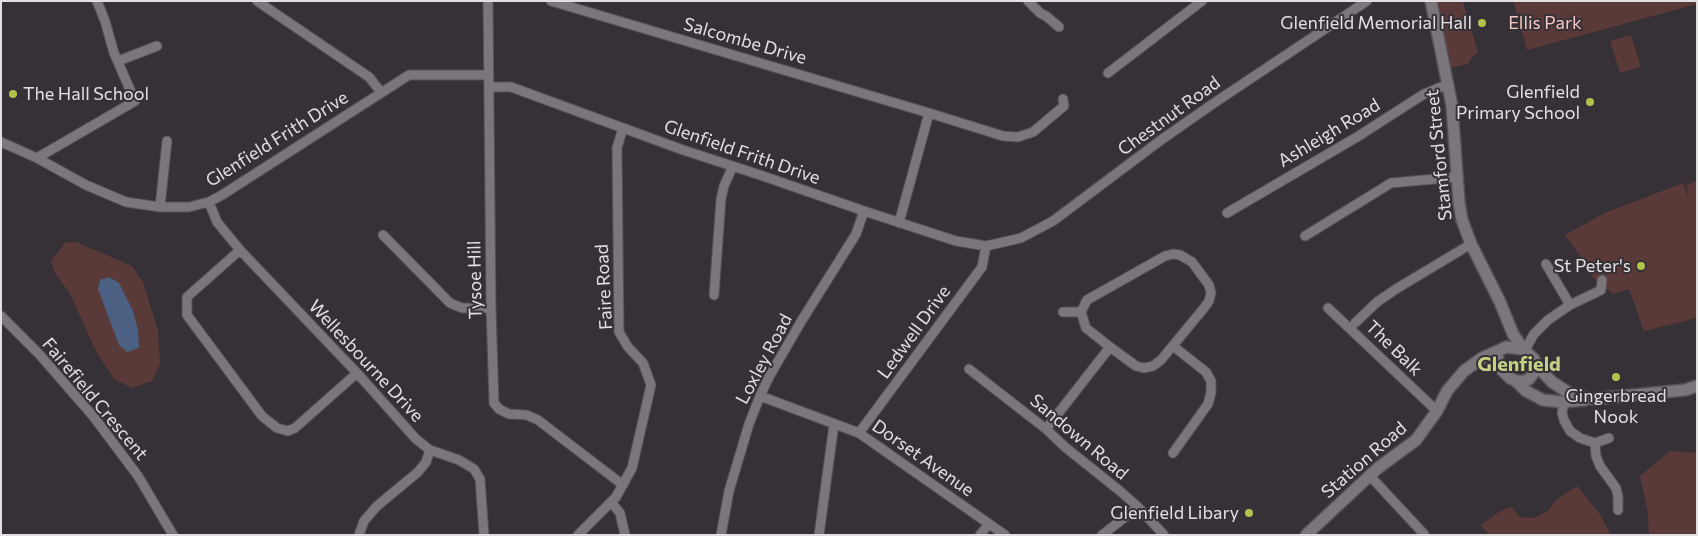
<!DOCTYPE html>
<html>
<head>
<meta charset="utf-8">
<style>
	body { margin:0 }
	#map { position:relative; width:1698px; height:536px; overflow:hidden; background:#363136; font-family:Commissioner,sans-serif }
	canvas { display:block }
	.frame { position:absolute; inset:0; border:2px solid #e2dfe2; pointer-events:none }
</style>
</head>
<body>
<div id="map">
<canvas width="1698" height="536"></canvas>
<div class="frame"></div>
</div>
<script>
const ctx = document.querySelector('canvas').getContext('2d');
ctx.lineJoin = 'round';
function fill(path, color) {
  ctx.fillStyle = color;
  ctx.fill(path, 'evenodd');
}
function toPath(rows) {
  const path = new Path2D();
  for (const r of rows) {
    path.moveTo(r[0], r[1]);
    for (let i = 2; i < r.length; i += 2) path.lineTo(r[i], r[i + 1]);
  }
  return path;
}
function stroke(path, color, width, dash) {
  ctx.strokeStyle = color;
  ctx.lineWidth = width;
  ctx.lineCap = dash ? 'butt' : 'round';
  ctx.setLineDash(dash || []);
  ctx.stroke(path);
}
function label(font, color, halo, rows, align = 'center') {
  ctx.font = font + ' Commissioner,sans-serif';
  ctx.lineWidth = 4;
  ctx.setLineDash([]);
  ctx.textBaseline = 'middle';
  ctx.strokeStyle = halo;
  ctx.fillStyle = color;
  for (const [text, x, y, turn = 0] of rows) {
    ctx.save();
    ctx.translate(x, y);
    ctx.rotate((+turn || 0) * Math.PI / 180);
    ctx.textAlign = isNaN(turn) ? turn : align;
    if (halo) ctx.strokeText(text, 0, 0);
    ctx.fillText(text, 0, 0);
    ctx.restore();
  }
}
fill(toPath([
	[1431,1,1463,1,1478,53,1473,56,1468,64,1446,69],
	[1513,1,1697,1,1697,4,1527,50],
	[1631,35,1641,67,1620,73,1610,41],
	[1697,181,1697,318,1644,331,1629,289,1613,294,1601,284,1592,277,1584,261,1565,235,1605,213,1683,183,1690,201,1686,186],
	[76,242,132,266,143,282,158,331,160,364,152,381,132,388,114,379,96,351,70,294,54,271,51,261,65,243],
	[1670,451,1697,453,1697,535,1649,535,1648,512,1640,476],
	[1577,486,1599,513,1611,535,1489,535,1481,525,1499,512,1511,507,1521,517,1534,518,1548,511,1555,501]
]), '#5a3a38');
fill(toPath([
	[109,277,119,283,133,311,138,330,139,348,127,352,119,345,98,289,100,280]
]), '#4b6082');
const minor = toPath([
	[257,1,369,77,381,92],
	[488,1,491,308,494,403,499,409,509,414,527,415,538,420,623,485],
	[551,1,929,113,899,223],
	[1028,1,1040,13,1046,16,1059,27],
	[118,61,157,46],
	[1108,73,1202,1],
	[489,87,511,87,683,150,760,175,864,211,956,241,986,246,1021,238,1053,221,1161,140,1214,103,1367,1],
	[929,113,1003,136,1018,137,1033,132,1064,106,1063,99],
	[1,142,37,158,86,185,126,202,160,207,189,207,209,202,222,195,409,75,488,75],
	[37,158,135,101,114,53,105,21,97,1],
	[209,202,217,222,240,250,357,373,416,439,430,450,459,460,474,469,480,479,484,535],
	[160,207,167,141],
	[1227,213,1357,137,1424,94,1441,87,1449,86],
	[383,235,450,303,462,308,491,308],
	[1305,236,1391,183,1457,177],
	[240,250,187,297,187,315,262,416,277,428,288,431,295,428,357,373],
	[1546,264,1570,305],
	[714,295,721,199,724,186,733,166],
	[1328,308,1437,411],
	[1063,312,1081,312],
	[1,316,39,354,93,416,138,476,173,535],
	[1355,323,1377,302,1396,289,1471,244],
	[1525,350,1534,334,1548,320,1570,305,1601,290,1602,280],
	[969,369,1046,429,1065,447,1120,491,1138,507,1164,535],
	[760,396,859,433,1005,535],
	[1564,402,1562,413,1564,420,1570,431,1580,438,1595,443,1596,456,1600,466,1616,488,1618,496,1618,510],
	[1046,429,1110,347,1086,328,1081,312,1087,300,1165,256,1173,254,1180,255,1192,262,1209,285,1211,293,1209,301,1204,308,1161,360,1153,366,1144,368,1136,366,1110,347],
	[859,433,982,267,986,246],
	[1595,443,1609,438],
	[1173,453,1208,404,1211,393,1211,381,1206,372,1173,346],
	[1370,476,1424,534],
	[611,502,620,513,625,535],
	[359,535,364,521,377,506,418,472,426,462,430,450],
	[578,535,616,497,632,468,651,385,643,363,628,347,619,332,617,148,623,128],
	[721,535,729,491,749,424,760,396,769,377,802,320,856,234,864,211],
	[819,535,834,424],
	[980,535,989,524],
	[1102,535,1138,507]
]);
const tertiary = toPath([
	[1431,1,1452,106,1459,202,1462,220,1471,244,1500,302,1513,334,1523,349],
	[1506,347,1523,349,1534,359,1536,365,1535,371,1529,379,1525,381,1516,381,1510,378,1502,370,1498,364,1497,354,1500,350,1506,347],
	[1536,365,1552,382,1566,391,1574,395,1592,399,1685,390,1697,386],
	[1516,381,1526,391,1543,400,1562,402,1585,400],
	[1306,535,1378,468,1416,440,1437,411,1447,391,1464,371,1482,358,1500,350]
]);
stroke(minor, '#545055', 11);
stroke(tertiary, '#545055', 14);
stroke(minor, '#7a767b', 9);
stroke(tertiary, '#7a767b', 11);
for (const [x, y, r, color] of [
	[1482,23,5,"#b2c34c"],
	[13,94,5,"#b2c34c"],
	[1590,102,5,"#b2c34c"],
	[1641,266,5,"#b2c34c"],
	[1616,377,5,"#b2c34c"],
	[1249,513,5,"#b2c34c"]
]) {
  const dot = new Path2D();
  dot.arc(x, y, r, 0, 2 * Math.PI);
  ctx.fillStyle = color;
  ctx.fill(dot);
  stroke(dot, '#363136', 2);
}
label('18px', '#e2dfe2', '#363136', [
	["Glenfield Memorial Hall",1472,23],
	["Glenfield",1580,92],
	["Primary School",1580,113],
	["The Hall School",23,94,"left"],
	["St Peter's",1631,266],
	["Gingerbread",1616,396,"center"],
	["Nook",1616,417,"center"],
	["Glenfield Libary",1239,513]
], 'right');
label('18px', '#f6c6c2', '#363136', [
	["Ellis Park",1545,23]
]);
label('18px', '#e2dfe2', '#363136', [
	["Salcombe Drive",745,41,16],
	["Chestnut Road",1169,116,-36],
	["Ashleigh Road",1329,133,-31],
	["Glenfield Frith Drive",277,139,-32],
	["Glenfield Frith Drive",742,152,19],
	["Stamford Street",1439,155,-96],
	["Tysoe Hill",475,280,-91],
	["Faire Road",604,287,-93],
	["Ledwell Drive",914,332,-54],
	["The Balk",1394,348,44],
	["Loxley Road",764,359,-62],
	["Wellesbourne Drive",366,361,47],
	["Fairefield Crescent",95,399,50],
	["Sandown Road",1079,437,40],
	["Dorset Avenue",923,458,35],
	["Station Road",1364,460,-41]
]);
label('bold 20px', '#c4d185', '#363136', [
	["Glenfield",1519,364]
]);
</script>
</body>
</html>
